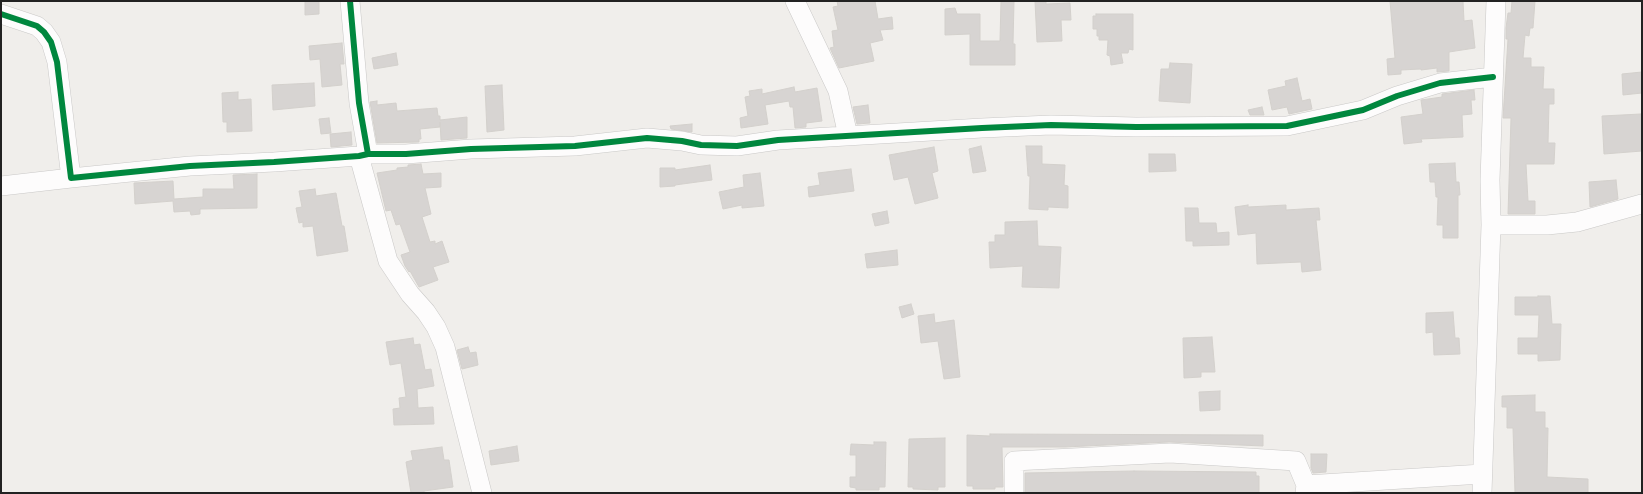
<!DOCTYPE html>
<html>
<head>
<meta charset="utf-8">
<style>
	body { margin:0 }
	#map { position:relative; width:1643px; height:494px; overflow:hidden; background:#f0eeeb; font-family:Jost,sans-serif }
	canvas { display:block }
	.frame { position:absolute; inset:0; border:2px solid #222; pointer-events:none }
</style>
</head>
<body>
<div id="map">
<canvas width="1643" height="494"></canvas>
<div class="frame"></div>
</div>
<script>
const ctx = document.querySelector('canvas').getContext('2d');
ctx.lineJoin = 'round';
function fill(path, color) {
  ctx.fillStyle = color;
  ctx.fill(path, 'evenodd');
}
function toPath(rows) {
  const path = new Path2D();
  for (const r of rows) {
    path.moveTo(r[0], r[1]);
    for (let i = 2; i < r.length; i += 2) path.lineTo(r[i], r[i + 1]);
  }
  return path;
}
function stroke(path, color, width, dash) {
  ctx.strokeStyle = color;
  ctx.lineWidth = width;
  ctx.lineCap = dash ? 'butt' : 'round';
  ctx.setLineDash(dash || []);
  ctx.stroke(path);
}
const building = toPath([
	[305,1,319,1,319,14,305,15,305,1],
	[837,1,875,1,878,19,892,17,893,29,880,30,883,40,870,43,874,61,839,68,830,48,834,47,832,31,838,30,833,7,838,6,837,1],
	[1001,1,1014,1,1013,44,1015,44,1015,65,970,65,970,34,945,35,945,9,955,8,957,14,980,14,980,41,1000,41,1001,1],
	[1035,1,1046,1,1046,4,1070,3,1071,20,1061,20,1062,41,1037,42,1035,1],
	[1390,1,1463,1,1464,21,1472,20,1475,48,1449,52,1449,71,1437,72,1437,68,1421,70,1421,69,1401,70,1401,74,1388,75,1387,59,1395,58,1390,1],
	[1512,1,1535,1,1533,28,1530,28,1529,36,1525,35,1523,58,1531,58,1531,67,1544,67,1543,89,1554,89,1554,104,1549,104,1548,143,1555,143,1554,164,1526,164,1528,201,1535,201,1535,214,1508,214,1511,118,1503,118,1508,39,1506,39,1506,28,1508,13,1511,13,1512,1],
	[1096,14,1133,14,1133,50,1129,49,1128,53,1121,53,1123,63,1111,65,1110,56,1107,55,1108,40,1099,40,1099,36,1097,36,1097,29,1093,29,1093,16,1096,16,1096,14],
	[342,43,344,64,340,64,342,85,322,87,320,59,310,60,309,46,342,43],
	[396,53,398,65,374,69,372,58,396,53],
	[1170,63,1192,64,1190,103,1159,101,1161,69,1169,69,1170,63],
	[1642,72,1642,93,1623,95,1622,74,1642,72],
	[1297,78,1302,101,1310,99,1312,109,1289,114,1287,107,1272,110,1268,90,1286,86,1285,81,1297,78],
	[314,83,315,106,273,110,272,85,314,83],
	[502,85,504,130,487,132,485,86,502,85],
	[794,87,795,92,817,88,822,121,806,123,806,127,795,128,793,107,790,107,789,101,765,105,768,124,741,128,740,118,748,116,745,97,750,96,749,91,762,89,762,94,794,87],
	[1474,90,1475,100,1471,100,1472,114,1462,115,1463,137,1421,139,1422,142,1404,144,1401,117,1423,114,1421,100,1442,97,1442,94,1474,90],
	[238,92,238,100,251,99,252,131,227,132,227,122,223,122,222,93,238,92],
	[377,101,377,105,396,103,397,111,437,108,438,116,440,116,440,120,467,117,467,138,441,140,440,122,440,127,420,129,421,139,419,139,419,142,377,143,370,102,377,101],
	[868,105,870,123,857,124,853,107,868,105],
	[1262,107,1264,115,1250,115,1248,110,1262,107],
	[1641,114,1642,151,1604,154,1602,116,1641,114],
	[329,118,331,133,321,134,319,119,329,118],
	[692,124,692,132,671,129,670,126,692,124],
	[351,132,352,145,331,147,330,134,351,132],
	[981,146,986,171,973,173,969,149,981,146],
	[1026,146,1042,146,1042,164,1065,165,1064,185,1068,186,1068,208,1048,207,1048,210,1029,209,1030,176,1028,176,1026,146],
	[934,147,938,171,932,173,938,198,915,204,908,177,894,180,889,155,934,147],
	[1149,154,1175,154,1176,171,1149,172,1149,154],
	[1455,163,1456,182,1459,182,1460,195,1458,195,1458,238,1443,238,1443,225,1437,225,1438,197,1436,197,1435,182,1430,182,1429,164,1455,163],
	[421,164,423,174,441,173,441,187,425,188,431,214,422,217,430,242,435,241,435,244,442,241,449,262,433,267,438,280,419,287,410,271,409,272,405,266,401,255,410,252,400,224,396,225,391,210,386,211,377,173,397,170,397,168,408,167,408,165,421,164],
	[710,165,712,180,675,185,675,186,660,187,660,168,675,168,675,170,710,165],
	[851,169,854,191,809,197,808,187,820,185,818,173,851,169],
	[760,173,764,206,742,208,742,205,723,209,719,192,744,187,743,175,760,173],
	[257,174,257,208,200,209,200,214,191,215,190,211,174,212,173,201,135,204,134,183,173,181,174,199,203,197,203,189,234,189,233,175,257,174],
	[1616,180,1618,199,1590,207,1589,182,1616,180],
	[315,189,316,196,336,193,342,226,344,226,348,251,317,256,313,226,303,227,303,222,299,223,296,208,302,207,299,191,315,189],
	[1248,205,1248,207,1286,205,1286,210,1319,208,1320,220,1316,220,1321,270,1302,272,1301,262,1257,264,1256,233,1238,235,1235,207,1248,205],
	[1185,208,1198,208,1199,223,1216,223,1217,233,1229,232,1229,245,1193,246,1193,241,1186,241,1185,208],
	[887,211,889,223,875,226,872,214,887,211],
	[1037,221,1038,246,1061,247,1059,288,1022,287,1023,266,990,268,989,242,995,242,995,235,1005,235,1005,222,1037,221],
	[897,250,898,265,867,268,865,254,897,250],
	[1538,296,1550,296,1552,324,1561,324,1560,360,1538,361,1538,354,1518,354,1518,338,1538,338,1539,315,1515,315,1515,297,1538,297,1538,296],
	[911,304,914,314,902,318,899,307,911,304],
	[1453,312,1455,338,1459,338,1460,354,1434,355,1433,332,1426,333,1426,313,1453,312],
	[934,314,935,323,954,320,960,377,944,379,938,341,921,343,918,316,934,314],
	[1212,337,1215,372,1201,372,1201,377,1184,378,1183,338,1212,337],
	[413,338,414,345,420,344,425,370,431,369,434,386,417,389,418,408,433,407,434,424,394,425,393,409,400,408,399,398,406,397,401,363,390,365,386,342,413,338],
	[468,347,470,353,476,352,478,365,462,369,457,350,468,347],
	[1220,391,1220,410,1200,411,1199,392,1220,391],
	[1535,395,1535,412,1545,412,1545,428,1548,428,1547,477,1588,479,1588,493,1515,493,1513,428,1507,428,1507,407,1502,407,1502,396,1535,395],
	[990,434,1263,435,1263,446,1169,442,1065,447,1002,447,1003,487,995,487,995,489,973,489,973,486,967,486,967,435,990,436,990,434],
	[945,438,945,487,938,487,938,490,913,489,913,487,908,487,909,439,945,438],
	[874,442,886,442,885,487,879,487,879,490,856,490,856,488,850,487,850,477,856,477,856,455,850,455,851,444,874,445,874,442],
	[517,446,519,461,491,465,489,451,517,446],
	[442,447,444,460,449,460,453,487,424,491,424,493,411,493,406,462,413,460,411,451,442,447],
	[1311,454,1327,454,1326,472,1313,473,1311,468,1311,454],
	[1134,471,1256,472,1256,476,1259,476,1259,493,1025,493,1025,473,1134,471]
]);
fill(building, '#d7d4d2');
stroke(building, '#d3d0cc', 1);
const minor = toPath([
	[350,1,359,103,368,154,406,154,471,149,575,146,647,138,682,141,701,145,737,146,778,140,982,128,1051,125,1136,127,1287,126,1363,110,1397,96,1440,83,1493,77],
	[795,1,838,91,848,136],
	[1,14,37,26,44,32,51,42,57,62,71,178,190,166,274,162,359,156,368,154],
	[359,156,388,261,410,294,426,312,436,327,445,347,482,493],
	[1,186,71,178],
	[1491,225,1547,225,1577,222,1642,204],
	[1306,485,1482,474],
	[1014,493,1014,461,1170,453,1296,461,1306,485,1305,493],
	[1482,493,1491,225,1490,180,1496,1]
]);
stroke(minor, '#c9c8c7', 20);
stroke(minor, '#fdfcfc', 19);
stroke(toPath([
	[350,1,359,103,368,154,406,154,471,149,575,146,647,138,682,141,701,145,737,146,778,140,982,128,1051,125,1136,127,1287,126,1363,110,1397,96,1440,83,1493,77],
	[1,14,37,26,44,32,51,42,57,62,71,178,190,166,274,162,359,156,368,154]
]), '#00873e', 6);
</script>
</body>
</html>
